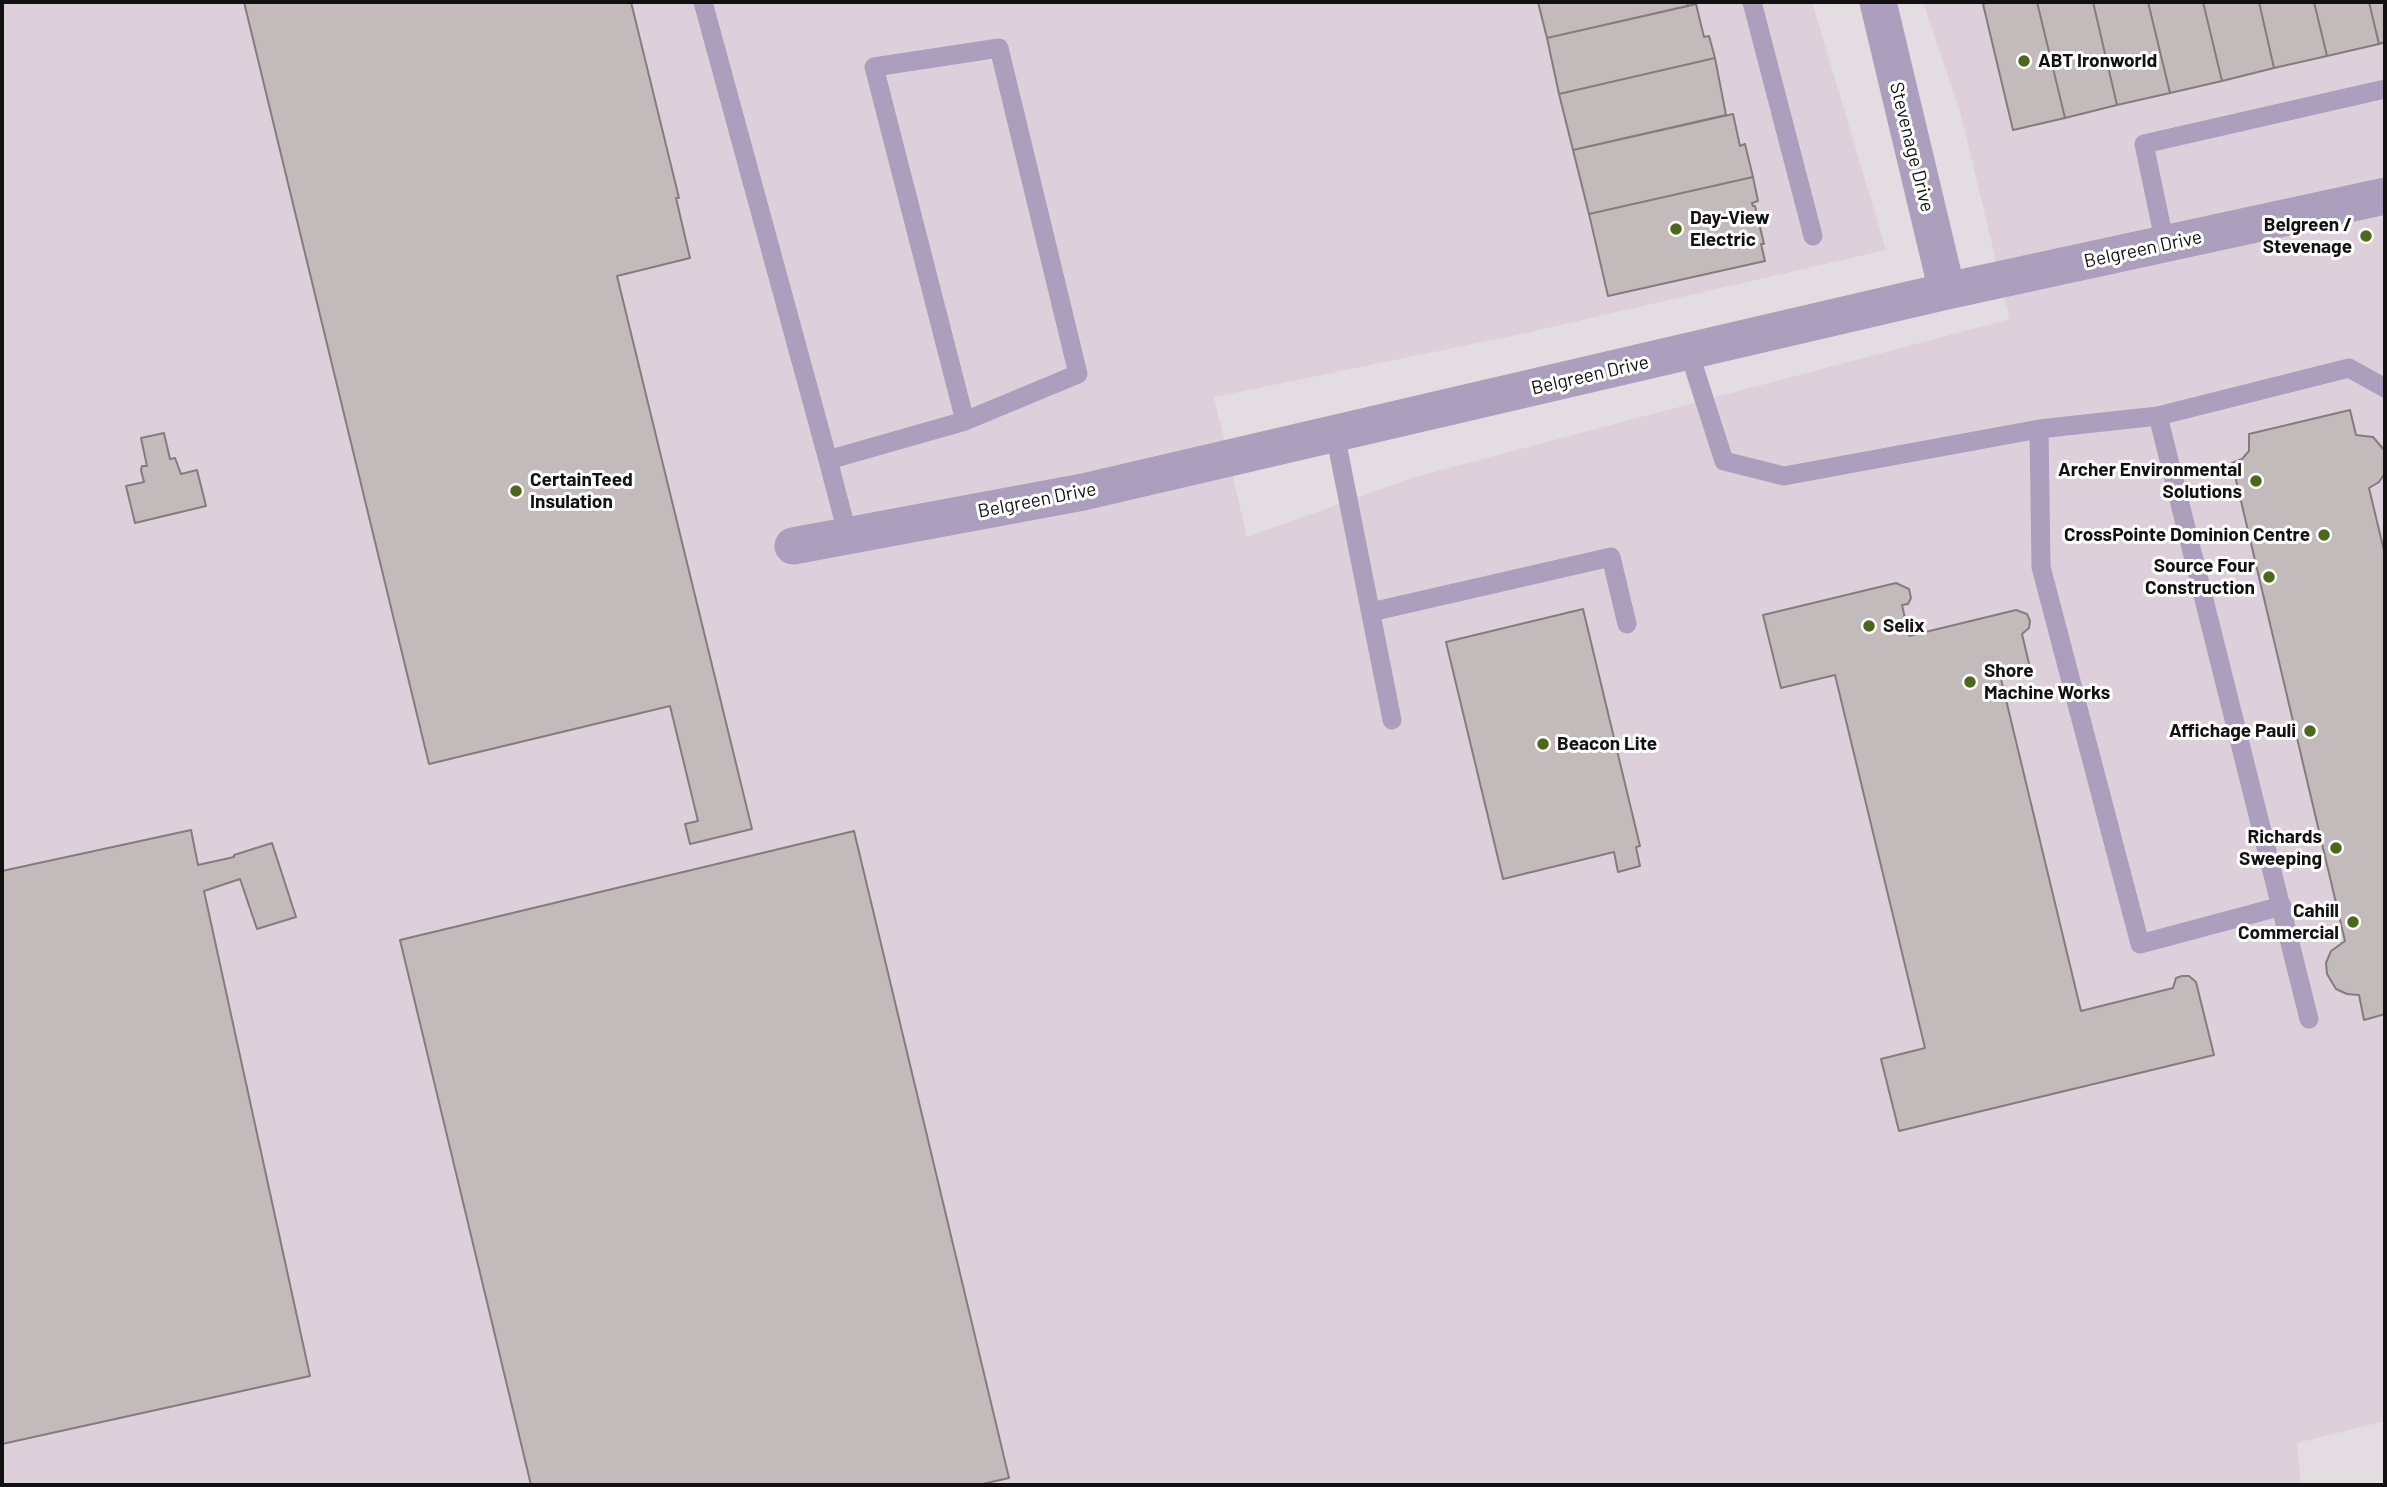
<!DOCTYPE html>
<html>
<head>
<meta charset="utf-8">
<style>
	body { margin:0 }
	#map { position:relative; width:2387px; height:1487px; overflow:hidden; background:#e3dce1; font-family:Barlow,sans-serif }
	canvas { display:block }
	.frame { position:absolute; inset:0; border:4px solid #121011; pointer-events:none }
</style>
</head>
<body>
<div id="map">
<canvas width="2387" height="1487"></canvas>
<div class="frame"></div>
</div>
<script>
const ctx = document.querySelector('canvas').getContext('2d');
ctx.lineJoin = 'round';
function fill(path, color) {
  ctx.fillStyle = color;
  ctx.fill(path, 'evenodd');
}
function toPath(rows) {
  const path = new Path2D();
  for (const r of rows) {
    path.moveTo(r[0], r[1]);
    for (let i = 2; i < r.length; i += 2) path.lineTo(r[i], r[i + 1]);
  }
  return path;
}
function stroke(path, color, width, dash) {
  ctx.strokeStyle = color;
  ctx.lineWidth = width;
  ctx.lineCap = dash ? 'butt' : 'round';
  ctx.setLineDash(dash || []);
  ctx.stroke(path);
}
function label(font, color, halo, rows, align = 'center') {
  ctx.font = font + ' Barlow,sans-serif';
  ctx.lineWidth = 6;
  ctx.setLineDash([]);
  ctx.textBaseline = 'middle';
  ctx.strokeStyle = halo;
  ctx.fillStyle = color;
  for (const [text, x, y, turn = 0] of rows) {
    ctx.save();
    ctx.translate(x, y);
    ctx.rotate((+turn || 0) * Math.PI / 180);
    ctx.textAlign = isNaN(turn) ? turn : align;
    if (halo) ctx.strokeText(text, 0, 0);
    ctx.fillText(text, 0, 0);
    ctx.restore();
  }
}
fill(toPath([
	[2,2,1812,2,1886,250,1517,335,1214,397,1247,537,1415,477,2010,319,1961,115,1923,2,2385,2,2385,1421,2297,1443,2301,1485,2,1485]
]), '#ded0da');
const building = toPath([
	[244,2,631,2,679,198,676,198,690,258,617,276,752,829,690,844,685,824,698,821,670,706,429,764,244,2],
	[1538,2,1687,2,1688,6,1547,38,1538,2],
	[1991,2,2037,2,2065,118,2013,130,1983,4,1991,2],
	[2037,2,2093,2,2117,105,2065,118,2037,2],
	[2093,2,2148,2,2170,93,2117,105,2093,2],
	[2148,2,2203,2,2222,81,2170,93,2148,2],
	[2203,2,2259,2,2274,68,2222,81,2203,2],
	[2259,2,2314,2,2327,56,2274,68,2259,2],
	[2314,2,2369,2,2379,44,2327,56,2314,2],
	[2369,2,2385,2,2385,42,2379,44,2369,2],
	[1696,4,1704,37,1709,36,1715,58,1559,94,1547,38,1696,4],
	[1715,58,1726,115,1573,150,1559,94,1715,58],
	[1733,114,1740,146,1745,144,1753,177,1589,214,1573,150,1733,114],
	[1753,177,1758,201,1752,203,1753,206,1755,206,1764,244,1761,244,1765,261,1608,296,1589,214,1753,177],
	[2350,410,2356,435,2373,437,2385,451,2385,473,2379,482,2369,488,2385,555,2385,1014,2364,1020,2359,995,2347,994,2336,989,2327,974,2326,963,2331,951,2345,941,2232,463,2242,459,2249,451,2249,434,2350,410],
	[164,433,170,459,175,458,181,474,197,470,206,506,135,523,126,486,144,482,141,470,142,466,147,466,141,438,164,433],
	[1896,583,1909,589,1911,598,1908,604,1902,605,1909,636,2016,610,2027,614,2030,621,2029,628,2022,634,2031,672,2001,679,2081,1011,2173,988,2176,978,2182,976,2189,976,2196,982,2214,1055,1899,1131,1881,1059,1925,1048,1835,675,1781,688,1763,615,1896,583],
	[1583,609,1640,846,1636,847,1640,866,1618,872,1614,852,1503,879,1446,642,1583,609],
	[191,830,198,865,234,857,234,855,272,843,296,917,257,929,240,879,204,891,310,1376,2,1444,2,871,191,830],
	[854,831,1009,1478,978,1485,531,1485,400,940,854,831]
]);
fill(building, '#c3babb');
stroke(building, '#847c7d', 2);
stroke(toPath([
	[703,2,828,460],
	[1752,2,1813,236],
	[2165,244,2144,144,2385,89],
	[1689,352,1724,461,1784,476,2039,429,2041,567,2140,944,2282,906],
	[2158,416,2349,368,2385,388],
	[2039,429,2158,416,2309,1019],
	[1335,434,1392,720],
	[848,536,828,460,965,421,874,67,999,48,1078,374,965,421],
	[1371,612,1611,557,1627,624]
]), '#ac9ebd', 19);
stroke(toPath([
	[1878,2,1947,291],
	[793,546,1083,492,1947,291,2385,196]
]), '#ac9ebd', 37);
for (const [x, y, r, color] of [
	[2024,61,7,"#4c681b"],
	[1676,229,7,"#4c681b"],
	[2366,236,7,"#4c681b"],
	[2256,481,7,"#4c681b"],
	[516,491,7,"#4c681b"],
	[2324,535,7,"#4c681b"],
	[2269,577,7,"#4c681b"],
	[1869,626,7,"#4c681b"],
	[1970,682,7,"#4c681b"],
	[2310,731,7,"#4c681b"],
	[1543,744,7,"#4c681b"],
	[2336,848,7,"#4c681b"],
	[2353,922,7,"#4c681b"]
]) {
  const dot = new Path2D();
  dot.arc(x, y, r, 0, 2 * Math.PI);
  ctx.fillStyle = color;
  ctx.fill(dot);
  stroke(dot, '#fff', 2.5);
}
label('bold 19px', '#121011', '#fff', [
	["ABT Ironworld",2038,61,"left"],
	["Day-View",1690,218,"left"],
	["Electric",1690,240,"left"],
	["Belgreen /",2352,225],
	["Stevenage",2352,247],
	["Archer Environmental",2242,470],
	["Solutions",2242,492],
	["CertainTeed",530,480,"left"],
	["Insulation",530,502,"left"],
	["CrossPointe Dominion Centre",2310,535],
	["Source Four",2255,566],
	["Construction",2255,588],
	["Selix",1883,626,"left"],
	["Shore",1984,671,"left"],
	["Machine Works",1984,693,"left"],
	["Affichage Pauli",2296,731],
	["Beacon Lite",1557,744,"left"],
	["Richards",2322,837],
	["Sweeping",2322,859],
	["Cahill",2339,911],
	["Commercial",2339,933]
], 'right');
label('19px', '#121011', '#fff', [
	["Stevenage Drive",1912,147,76],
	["Belgreen Drive",2143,249,-12],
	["Belgreen Drive",1590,375,-13],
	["Belgreen Drive",1037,500,-11]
]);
</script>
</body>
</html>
